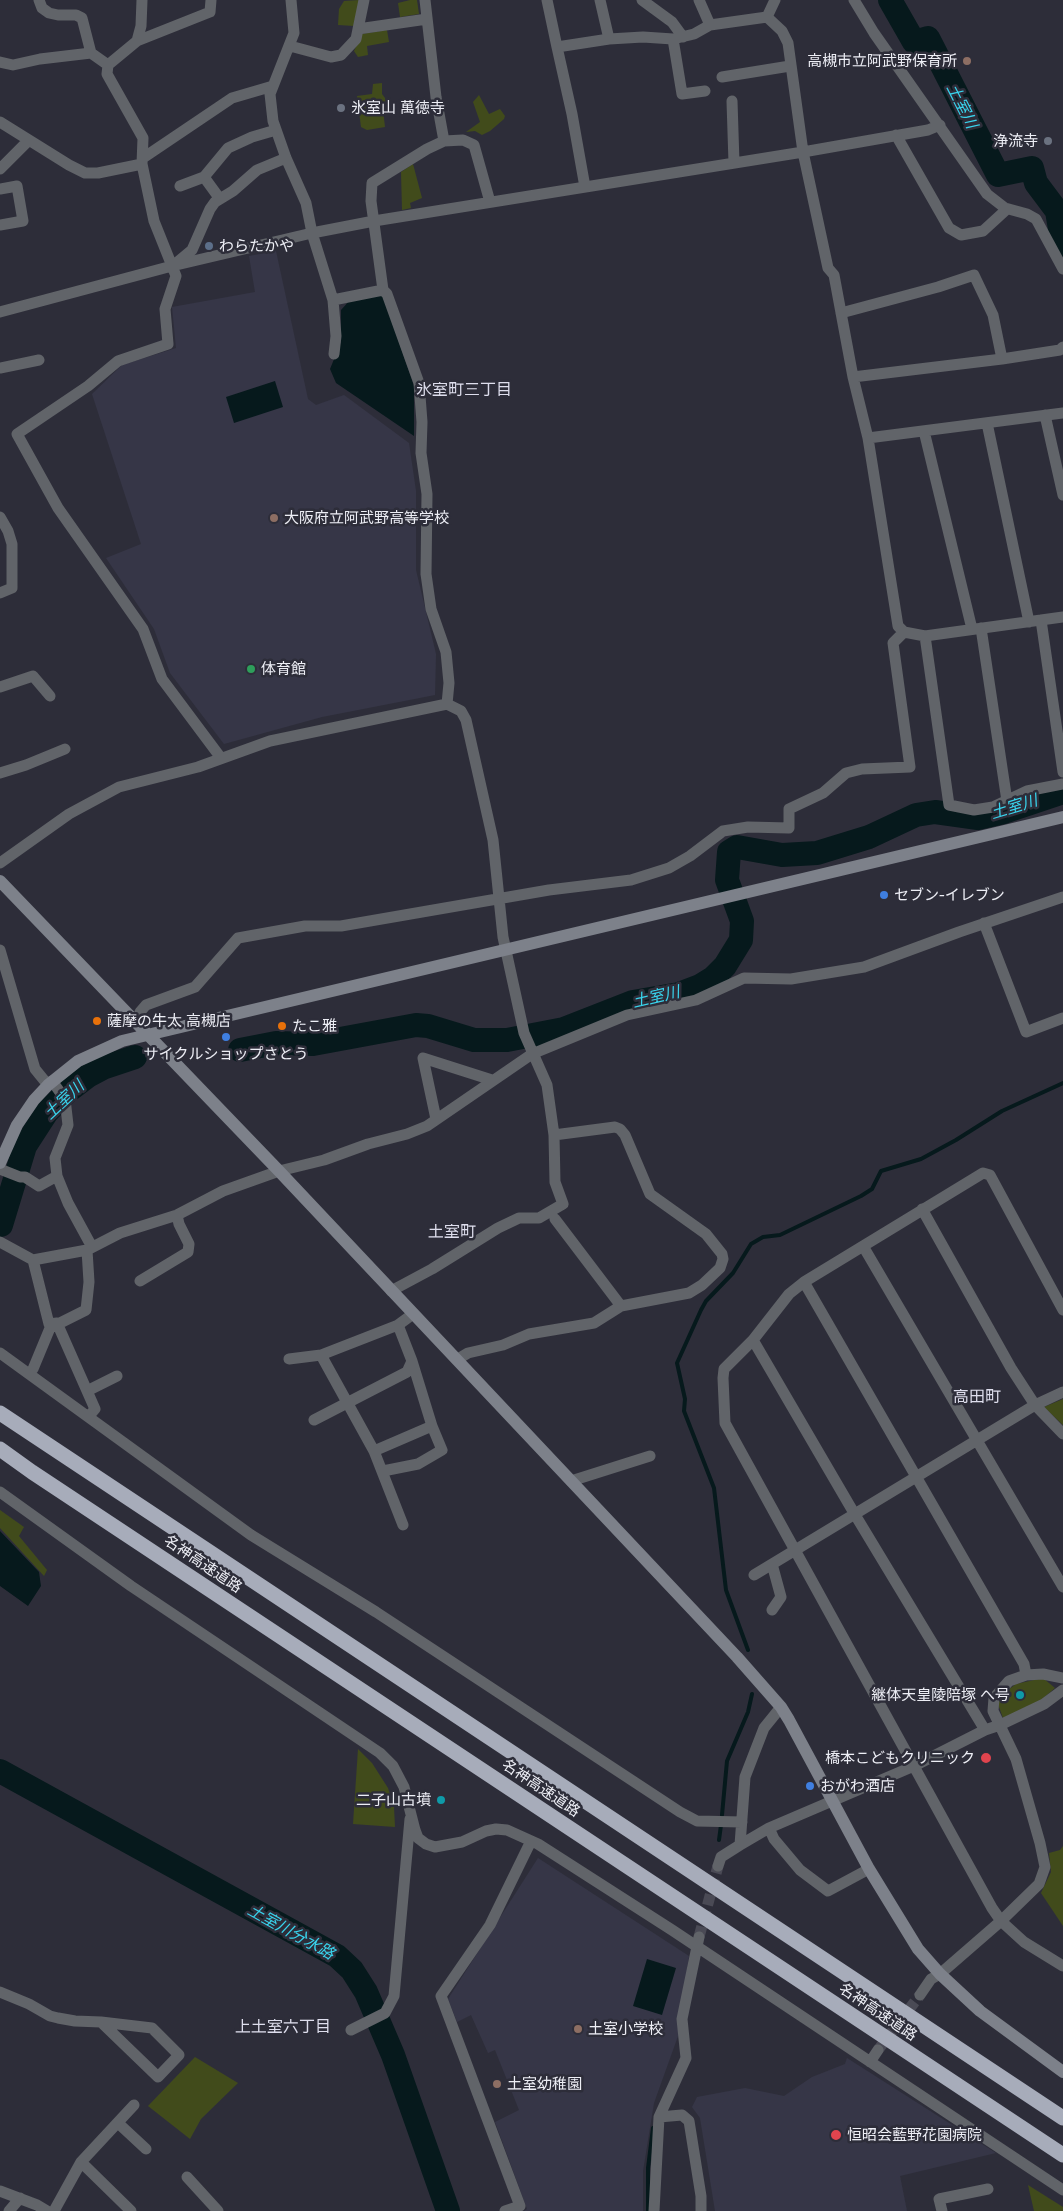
<!DOCTYPE html>
<html>
<head>
<meta charset="utf-8">
<style>
	body { margin:0 }
	canvas { display:block; background:#2d2d39 }
</style>
</head>
<body>
<canvas width="1063" height="2211"></canvas>
<script>
const ctx = document.querySelector('canvas').getContext('2d');
ctx.lineJoin = 'round';
function fill(path, color) {
  ctx.fillStyle = color;
  ctx.fill(path, 'evenodd');
}
function toPath(rows) {
  const path = new Path2D();
  for (const r of rows) {
    path.moveTo(r[0], r[1]);
    for (let i = 2; i < r.length; i += 2) path.lineTo(r[i], r[i + 1]);
  }
  return path;
}
function stroke(path, color, width, dash) {
  ctx.strokeStyle = color;
  ctx.lineWidth = width;
  ctx.lineCap = dash ? 'butt' : 'round';
  ctx.setLineDash(dash || []);
  ctx.stroke(path);
}
function label(font, color, halo, rows, align = 'center') {
  ctx.font = font + ' "Golos Text","Noto Sans JP",sans-serif';
  ctx.lineWidth = 5;
  ctx.setLineDash([]);
  ctx.textBaseline = 'middle';
  ctx.strokeStyle = halo;
  ctx.fillStyle = color;
  for (const [text, x, y, turn = 0] of rows) {
    ctx.save();
    ctx.translate(x, y);
    ctx.rotate((+turn || 0) * Math.PI / 180);
    ctx.textAlign = isNaN(turn) ? turn : align;
    if (halo) ctx.strokeText(text, 0, 0);
    ctx.fillText(text, 0, 0);
    ctx.restore();
  }
}
fill(toPath([
	[276,251,308,399,316,405,344,395,409,443,416,491,416,570,436,654,435,695,322,717,224,744,170,673,154,629,106,558,141,544,92,394,122,365,176,348,172,307,255,292,249,256],
	[538,1858,689,1956,678,2036,654,2103,643,2171,643,2211,524,2211,527,2209,495,2122,519,2110,495,2050,488,2053,471,2015,457,2022,448,1999],
	[847,2058,996,2153,900,2176,907,2211,715,2211,700,2118,692,2107,697,2097,745,2088,784,2096,812,2077,845,2064]
]), '#363647');
fill(toPath([
	[359,0,354,26,338,25,339,9,344,1],
	[410,0,417,0,419,14,400,17,398,3],
	[387,30,389,42,367,46,368,55,358,57,354,51,362,34],
	[382,83,382,94,385,98,386,104,383,110,385,127,367,130,361,127,357,96,372,94,373,84],
	[479,95,489,114,500,109,505,116,504,119,490,131,482,135,475,131,466,132,480,122,473,102],
	[413,164,422,198,410,203,411,208,402,210,401,172],
	[1063,1399,1063,1425,1044,1407],
	[0,1510,24,1527,19,1536,47,1570,44,1576,0,1528],
	[1043,1678,1055,1688,1041,1700,1003,1718,998,1704,1004,1693,1016,1684],
	[358,1749,372,1763,388,1788,394,1807,395,1827,353,1824],
	[1063,1846,1063,1926,1041,1893,1051,1872,1049,1853,1060,1850],
	[195,2057,238,2083,201,2119,190,2139,148,2106],
	[1028,2185,1063,2207,1063,2211,1034,2211]
]), '#414b1b');
fill(toPath([
	[382,293,414,386,414,436,336,383,330,369,341,342,341,310,350,300],
	[275,381,283,407,234,423,226,397],
	[0,1531,39,1572,41,1586,28,1606,0,1586],
	[647,1959,676,1968,662,2015,633,2006]
]), '#06191c');
stroke(toPath([
	[748,1650,726,1590,714,1488,684,1411,685,1399,677,1363,701,1310,706,1301,733,1273,751,1244,763,1237,780,1235,861,1196,872,1189,881,1171,921,1159,956,1140,1002,1111,1063,1083],
	[722,1815,727,1761,748,1712,752,1694],
	[719,1840,721,1825],
	[648,2211,648,2168,653,2128]
]), '#06191c', 4);
stroke(toPath([
	[890,0,914,42,928,38,998,175,1032,168,1036,183,1057,211,1063,247],
	[240,1050,276,1043,313,1044,416,1025,428,1026,474,1040,507,1040,564,1029,633,1002,679,994,700,986,713,978,725,966,741,940,742,921,727,880,729,852,737,847,782,855,817,853,869,837,916,815,935,812,978,818,1004,812,1063,792],
	[1,1225,25,1146,47,1112,67,1092,88,1076,105,1067,135,1057],
	[0,1771,337,1956,352,1970,366,1992,393,2055,448,2211]
]), '#06191c', 24);
stroke(toPath([
	[699,1937,718,1866],
	[878,2050,920,1995]
]), '#4a4a55', 11, [11, 5.5]);
stroke(toPath([
	[39,0,42,8,49,13,58,15,76,15,82,18,91,53],
	[291,0,294,33,270,94,273,121,286,158,306,203,312,233,333,300,383,290,387,294,419,383,422,422,421,453,427,494,426,574,431,609,446,652,449,683,447,704],
	[547,0,557,47],
	[600,0,609,39],
	[642,0,672,22,683,37],
	[699,0,710,25],
	[854,0,874,33,987,194,1005,208,1027,214,1036,219,1063,269],
	[767,17,775,0],
	[358,29,427,19],
	[673,39,682,94,705,91],
	[137,41,141,26,142,0],
	[290,46,331,57,341,55,356,39,364,0],
	[0,62,13,65,40,59,91,53,108,65],
	[722,77,790,66],
	[732,101,734,163],
	[0,122,69,165,85,173,98,173,142,164,154,221,176,276,165,309,168,344,118,361,88,386,17,434,58,508,143,629,162,679,221,758],
	[896,135,949,228,961,235,983,231,1007,209],
	[444,141,463,140,474,145,490,202],
	[143,158,232,98,273,86],
	[142,164,143,138,107,74,108,65,137,41,210,12,211,0],
	[0,169,29,140],
	[204,177,220,199],
	[180,186,204,177,228,148,252,137,276,130],
	[585,187,572,114,557,47,609,39,643,37,673,39,694,34,710,25,767,17,782,31,788,43,803,152,828,268,834,275,853,377,868,438,898,626,904,632,925,636,1063,617],
	[0,189,17,186,23,221,0,225],
	[174,265,192,250,210,209,215,202,233,191,257,170,286,158],
	[383,290,371,201,372,183,427,149,444,141,436,97,425,0],
	[333,300,336,336,334,354],
	[0,312,172,266,312,233,374,221,803,152,928,130,940,125],
	[841,313,938,287,974,275,993,315,1002,359],
	[0,368,39,360],
	[853,377,1002,359,1060,350,1063,347],
	[1045,415,1063,495],
	[987,423,1029,622],
	[924,431,972,629],
	[868,438,1063,413],
	[0,517,8,531,12,544,12,588,0,593],
	[1041,620,1063,772],
	[981,628,1007,801],
	[925,636,949,805,974,810,993,807,1027,791,1063,784],
	[0,687,33,676,50,696],
	[0,773,26,765,65,749],
	[0,863,69,814,119,787,198,767,270,741,447,704,461,711,466,720,493,840,503,937,524,1033,547,1085,554,1135,615,1127,620,1129,625,1135,650,1194,706,1234,722,1254,723,1259,720,1268,702,1285,689,1293,621,1306,594,1323,529,1334,503,1345,468,1353,458,1359],
	[984,923,1026,1032,1063,1018],
	[0,950,35,1069,48,1085],
	[140,1012,146,1005,195,987,238,938,305,926,341,926,549,890,631,880,669,868,690,856,723,831,748,827,789,828,789,809,823,793,846,773,862,769,910,767,893,643,904,632],
	[52,1081,65,1099,68,1125,55,1158,57,1176,68,1203,92,1247],
	[436,1119,423,1058,492,1080],
	[0,1169,20,1177,25,1177,39,1186,57,1176],
	[922,1209,1011,1368,1035,1405,1063,1434],
	[555,1219,621,1306],
	[0,1242,33,1260,87,1250,120,1233,177,1215,223,1191,279,1171,324,1160,368,1144,407,1134,427,1126,532,1054,627,1015,696,1000,744,978,791,979,864,967,959,932,1063,897],
	[863,1246,1063,1587],
	[33,1260,49,1324,57,1323,95,1409,89,1416],
	[140,1281,188,1252,189,1244,179,1224,177,1215],
	[804,1282,1024,1664,1026,1675],
	[391,1291,432,1269,498,1228,519,1218,539,1218,563,1204,555,1182,554,1135],
	[1063,1310,990,1175,983,1173,804,1282,789,1294,753,1340,724,1369,723,1378,725,1423,992,1908,1001,1921,1024,1942,1063,1966],
	[753,1340,854,1513,985,1730],
	[0,1353,251,1535,376,1612,680,1812,697,1821,742,1822],
	[321,1355,374,1451,403,1525],
	[289,1359,321,1355,398,1325],
	[33,1369,50,1328,86,1310,89,1282,87,1250],
	[87,1391,117,1376],
	[314,1420,407,1372,412,1361,398,1325,413,1314],
	[374,1451,432,1426],
	[383,1471,418,1464,442,1450,432,1426,412,1361],
	[571,1481,650,1456],
	[0,1492,131,1586,380,1753,393,1766,404,1787,415,1830,418,1838,426,1844,435,1847,462,1842,486,1831,496,1829,507,1830,538,1844,672,1930,1063,2190],
	[754,1575,1035,1405,1063,1392],
	[772,1610,781,1597,772,1564],
	[769,1828,774,1839,800,1870,828,1891,869,1869],
	[740,1845,769,1828,914,1766,985,1730,1000,1725,1044,1704,1063,1690],
	[718,1866,721,1857,740,1845,745,1777,764,1728,781,1707],
	[699,1937,682,2019,686,2058,659,2117,682,2115,689,2121,701,2196,701,2211],
	[0,1992,29,2004,50,2016,58,2018,75,2021,101,2022,152,2028,179,2055,158,2077,101,2022],
	[920,1995,931,1979,940,1974,1001,1921,1039,1884,1045,1867,1040,1843,1016,1759,993,1711,994,1698,1009,1681,1026,1675,1043,1674,1063,1678],
	[351,2030,385,2013,394,1996,410,1819],
	[870,2062,878,2050],
	[118,2123,146,2149],
	[81,2162,131,2211],
	[187,2177,218,2211],
	[0,2191,37,2205,47,2211],
	[9,2211,20,2198],
	[54,2211,81,2162,134,2105],
	[505,2211,520,2206,441,1996,490,1925,531,1841],
	[654,2211,659,2117],
	[942,2211,939,2199,988,2189]
]), '#616469', 11);
stroke(toPath([
	[0,881,279,1171,737,1657,781,1707,789,1720,869,1869,918,1949,940,1974,980,2011,1063,2072],
	[0,1163,17,1125,34,1100,48,1085,78,1061,122,1041,1063,817]
]), '#7d818a', 12);
stroke(toPath([
	[0,1413,1063,2118],
	[0,1449,32,1472,1063,2155]
]), '#a7acba', 15);
for (const [x, y, r, color] of [
	[967,61,5,"#8d6e63"],
	[341,108,5,"#6b7280"],
	[1048,141,5,"#6b7280"],
	[209,246,5,"#5c6f8a"],
	[274,518,5,"#8d6e63"],
	[251,669,5,"#2e9e5b"],
	[884,895,5,"#3f7fe0"],
	[97,1021,5,"#e8710a"],
	[282,1026,5,"#e8710a"],
	[226,1037,5,"#3f7fe0"],
	[1020,1695,5,"#0f9aa8"],
	[986,1758,6,"#e0444e"],
	[810,1786,5,"#3f7fe0"],
	[441,1800,5,"#0f9aa8"],
	[578,2029,5,"#8d6e63"],
	[497,2084,5,"#8d6e63"],
	[836,2135,6,"#e0444e"]
]) {
  const dot = new Path2D();
  dot.arc(x, y, r, 0, 2 * Math.PI);
  ctx.fillStyle = color;
  ctx.fill(dot);
  stroke(dot, '#2d2d39', 2);
}
label('15px', '#edeef5', '#2d2d39', [
	["高槻市立阿武野保育所",957,61,"right"],
	["氷室山 萬徳寺",351,108],
	["浄流寺",1038,141,"right"],
	["わらたかや",219,246],
	["大阪府立阿武野高等学校",284,518],
	["体育館",261,669],
	["セブン-イレブン",894,895],
	["薩摩の牛太 高槻店",107,1021],
	["たこ雅",292,1026],
	["サイクルショップさとう",226,1054,"center"],
	["継体天皇陵陪塚 へ号",1010,1695,"right"],
	["橋本こどもクリニック",975,1758,"right"],
	["おがわ酒店",820,1786],
	["二子山古墳",431,1800,"right"],
	["土室小学校",588,2029],
	["土室幼稚園",507,2084],
	["恒昭会藍野花園病院",847,2135]
], 'left');
label('15px', '#edeef5', '#2d2d39', [
	["名神高速道路",203,1564,34],
	["名神高速道路",541,1788,34],
	["名神高速道路",878,2012,34]
]);
label('italic 16px', '#39d4ed', '#2d2d39', [
	["土室川",962,106,63],
	["土室川",1014,807,-17],
	["土室川",656,997,-13],
	["土室川",64,1100,-43],
	["土室川分水路",291,1932,29]
]);
label('16px', '#dedeed', '#2d2d39', [
	["氷室町三丁目",464,390],
	["土室町",452,1232],
	["高田町",977,1397],
	["上土室六丁目",283,2027]
]);
</script>
</body>
</html>
